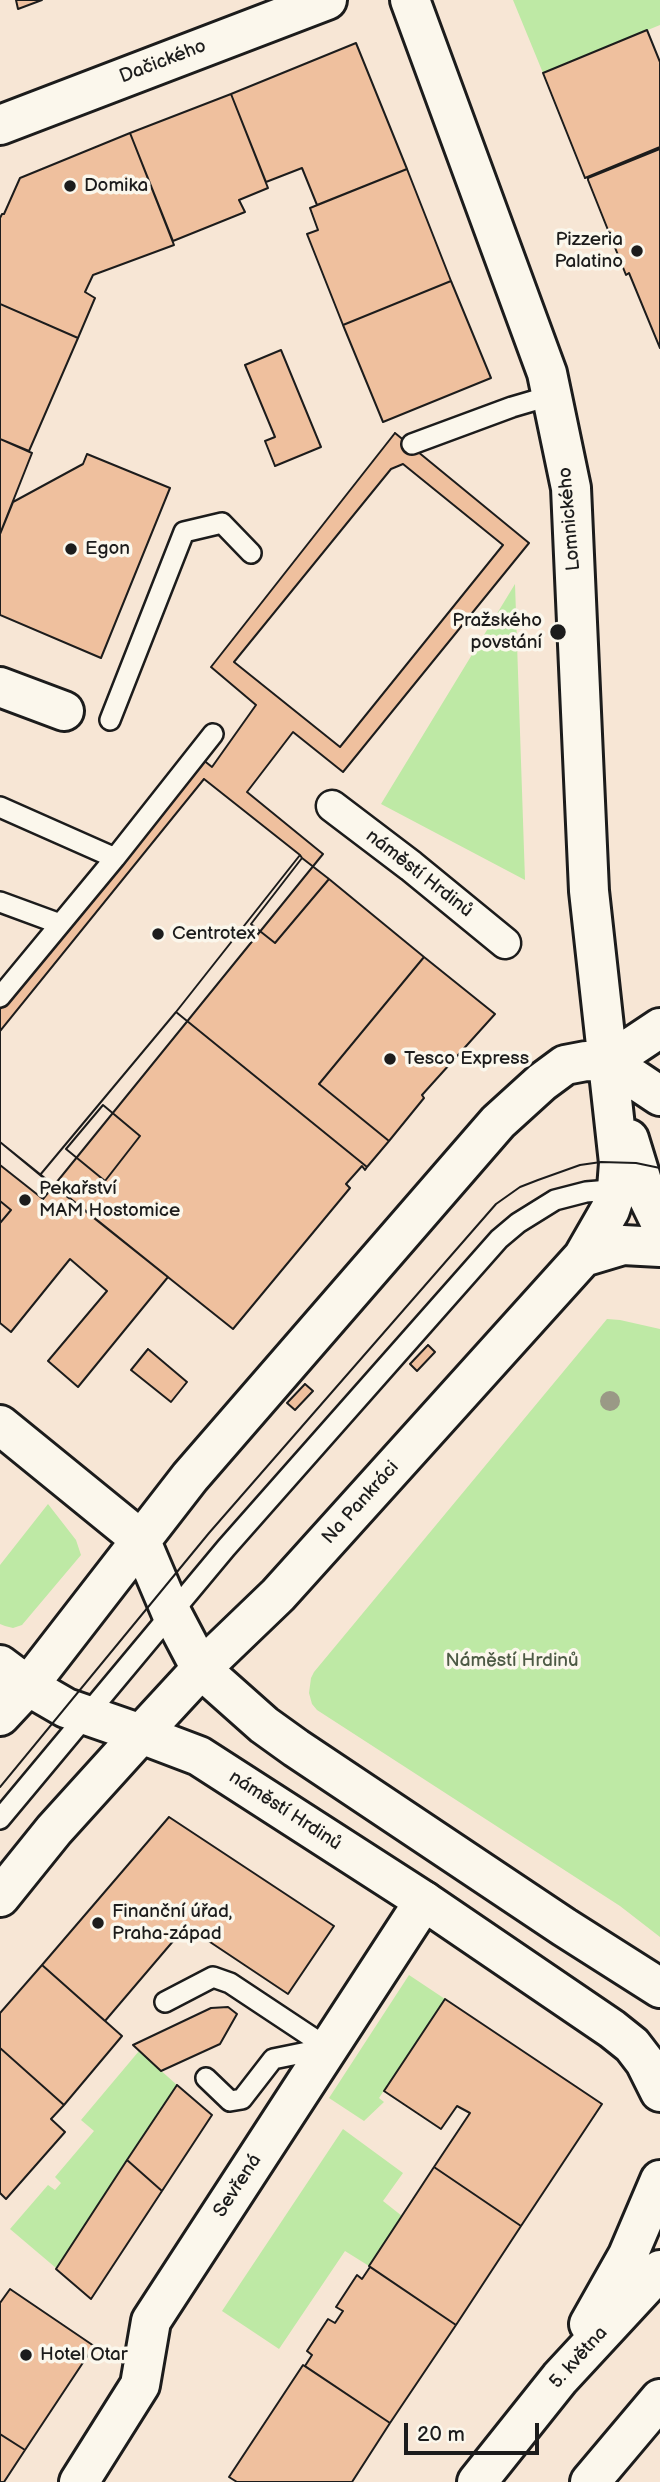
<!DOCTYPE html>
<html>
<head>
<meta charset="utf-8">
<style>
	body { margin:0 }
	#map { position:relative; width:660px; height:2482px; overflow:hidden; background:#f7e6d5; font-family:"Balsamiq Sans",sans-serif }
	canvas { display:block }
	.scale { position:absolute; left:404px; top:2423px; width:135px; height:32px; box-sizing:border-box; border:4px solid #1c1c1c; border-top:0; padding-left:9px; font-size:21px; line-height:24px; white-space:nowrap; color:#1c1c1c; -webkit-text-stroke:5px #fbf7ec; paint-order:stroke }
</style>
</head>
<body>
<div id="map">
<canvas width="660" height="2482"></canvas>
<div class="scale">20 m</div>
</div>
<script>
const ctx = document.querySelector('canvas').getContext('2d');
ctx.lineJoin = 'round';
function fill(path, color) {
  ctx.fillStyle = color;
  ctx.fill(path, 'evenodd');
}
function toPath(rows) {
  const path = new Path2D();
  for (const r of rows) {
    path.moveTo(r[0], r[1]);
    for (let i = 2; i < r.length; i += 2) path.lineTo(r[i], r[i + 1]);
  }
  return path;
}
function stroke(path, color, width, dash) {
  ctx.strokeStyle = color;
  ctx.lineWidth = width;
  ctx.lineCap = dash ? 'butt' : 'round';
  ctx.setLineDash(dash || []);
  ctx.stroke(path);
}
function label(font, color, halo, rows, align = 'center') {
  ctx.font = font + ' "Balsamiq Sans",sans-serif';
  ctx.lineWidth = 7;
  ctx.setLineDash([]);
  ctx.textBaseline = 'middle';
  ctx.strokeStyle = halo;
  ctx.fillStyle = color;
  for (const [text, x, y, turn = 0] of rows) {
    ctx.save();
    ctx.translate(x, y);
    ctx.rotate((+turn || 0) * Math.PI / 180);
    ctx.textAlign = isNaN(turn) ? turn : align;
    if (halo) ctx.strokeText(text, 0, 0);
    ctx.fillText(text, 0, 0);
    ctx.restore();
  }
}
fill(toPath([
	[513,0,660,0,660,25,543,73],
	[515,584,525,880,381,804],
	[607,1319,620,1320,660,1329,660,1937,620,1906,317,1710,312,1704,309,1693,311,1678,314,1672],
	[48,1504,76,1540,81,1555,22,1625,13,1628,5,1626,0,1624,0,1565],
	[409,1975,445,1999,379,2098,384,2102,364,2121,329,2098],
	[139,2051,177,2085,56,2268,10,2229,48,2185,55,2190,61,2183,55,2177,94,2131,81,2120],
	[343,2129,403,2173,383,2201,402,2216,369,2266,345,2251,279,2349,222,2311]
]), '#bee9a5');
const building = toPath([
	[16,0,42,0,18,9,16,0],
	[647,30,660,62,660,147,585,178,543,73,647,30],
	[356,43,407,169,317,205,302,168,266,182,231,94,356,43],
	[231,94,268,188,239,200,245,212,173,241,130,133,231,94],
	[130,133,174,245,93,275,85,292,95,298,78,338,0,304,0,218,2,214,4,214,20,178,130,133],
	[660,149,660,348,629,273,626,275,588,180,588,178,660,149],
	[407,169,451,281,343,325,307,234,318,230,310,208,407,169],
	[451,281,491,378,383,422,343,325,451,281],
	[0,304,78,338,29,451,0,439,0,304],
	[281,350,321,447,275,466,265,441,275,437,245,365,281,350],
	[395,433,529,543,343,772,293,732,247,792,323,854,43,1199,0,1165,0,1009,202,759,212,767,256,705,211,667,395,433],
	[0,439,32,453,0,534,0,439],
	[87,454,170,488,101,658,0,615,0,534,13,502,83,464,87,454],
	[403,464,503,545,340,747,234,662,391,469,403,464],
	[204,779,300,855,176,1012,40,1175,0,1142,0,1031,204,779],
	[300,855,302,858,251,924,275,943,329,879,424,957,319,1084,389,1141,367,1167,176,1012,300,855],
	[302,858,329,879,275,943,251,924,302,858],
	[424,957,495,1014,422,1095,424,1098,389,1141,319,1084,424,957],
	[176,1012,367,1167,365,1170,362,1166,346,1184,350,1188,233,1329,40,1175,176,1012],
	[103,1105,140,1136,105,1181,66,1149,103,1105],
	[103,1105,140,1136,105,1181,66,1149,103,1105],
	[0,1142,168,1277,78,1387,48,1361,107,1291,70,1259,11,1332,0,1323,0,1223,11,1210,0,1201,0,1142],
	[0,1201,11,1210,0,1223,0,1201],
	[428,1345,435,1352,417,1371,410,1364,428,1345],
	[148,1349,187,1382,171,1402,131,1370,148,1349],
	[305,1384,313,1391,295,1410,287,1403,305,1384],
	[169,1817,334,1926,288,1994,186,1926,105,2021,42,1965,169,1817],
	[42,1965,122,2036,64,2105,0,2048,0,2013,42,1965],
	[445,1999,602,2104,521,2226,434,2167,470,2113,457,2106,441,2129,384,2091,445,1999],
	[228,2007,237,2014,220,2044,161,2071,133,2045,211,2008,228,2007],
	[0,2048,64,2105,51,2119,65,2132,6,2199,0,2193,0,2048],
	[177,2085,212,2115,162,2191,127,2160,177,2085],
	[127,2160,162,2191,91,2299,56,2269,127,2160],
	[434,2167,521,2226,456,2325,369,2266,434,2167],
	[370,2267,456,2325,390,2423,305,2366,312,2355,307,2351,328,2319,335,2323,343,2311,336,2307,357,2275,362,2279,370,2267],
	[10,2289,94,2346,25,2450,0,2434,0,2303,10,2289],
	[303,2365,390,2423,352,2482,237,2482,229,2477,303,2365],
	[0,2434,25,2450,4,2482,0,2482,0,2434]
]);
fill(building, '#efc09e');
stroke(building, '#1c1c1c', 2);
const service = toPath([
	[412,444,512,407,553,395],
	[110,720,184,532,222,523,251,553],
	[0,807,115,858],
	[0,902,60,924],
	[0,997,115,858,213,734],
	[0,1819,226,1548,499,1239,518,1223,555,1200,586,1192,622,1189],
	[165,2002,213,1977,230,1983,328,2048],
	[206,2078,230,2101,242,2099,273,2059,327,2048]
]);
const pedestrian = toPath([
	[332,806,411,866,505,943]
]);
const minor = toPath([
	[0,125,327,0],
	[0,687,64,711],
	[79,2482,140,2385,151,2321,424,1901,199,1756,141,1734]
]);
const tertiary = toPath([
	[609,1062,660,1096],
	[629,1139,645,1191,660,1222],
	[583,1257,623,1245,660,1247],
	[0,1425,140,1539,171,1612,201,1669],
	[0,1665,28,1686,66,1708,141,1734],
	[0,1716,28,1686,190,1477,498,1122,542,1082,565,1065,586,1061,609,1062,660,1028],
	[0,1897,54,1830,141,1734,201,1669,278,1595,583,1257,610,1210,617,1189,619,1163,589,891,571,488,547,373,410,0]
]);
const secondary = toPath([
	[201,1669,264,1725,296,1748,564,1927,660,1988],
	[424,1901,612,2029,632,2045,645,2062,660,2092],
	[589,2324,628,2255,660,2180],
	[477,2482,560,2378,660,2270],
	[590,2482,660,2399]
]);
stroke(service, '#1c1c1c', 24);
stroke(pedestrian, '#1c1c1c', 35);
stroke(minor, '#1c1c1c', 44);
stroke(tertiary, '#1c1c1c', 44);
stroke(secondary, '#1c1c1c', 44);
stroke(service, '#fbf7ec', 19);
stroke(pedestrian, '#fbf7ec', 30);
stroke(minor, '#fbf7ec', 38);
stroke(tertiary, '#fbf7ec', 38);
stroke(secondary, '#fbf7ec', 38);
stroke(toPath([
	[0,1787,209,1533,496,1204,520,1187,538,1180,580,1165,601,1162,636,1163,660,1168]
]), '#1c1c1c', 2);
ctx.fillStyle = '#9a9986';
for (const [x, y] of [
	[610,1401]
]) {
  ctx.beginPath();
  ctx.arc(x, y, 10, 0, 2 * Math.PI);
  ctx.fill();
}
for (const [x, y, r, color] of [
	[70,186,7,"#1c1c1c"],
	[637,251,7,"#1c1c1c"],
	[71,549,7,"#1c1c1c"],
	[558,632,9,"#1c1c1c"],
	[158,934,7,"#1c1c1c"],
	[390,1059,7,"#1c1c1c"],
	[25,1200,7,"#1c1c1c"],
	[98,1923,7,"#1c1c1c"],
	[26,2355,7,"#1c1c1c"]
]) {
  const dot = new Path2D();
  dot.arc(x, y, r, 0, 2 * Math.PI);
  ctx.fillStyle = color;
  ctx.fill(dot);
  stroke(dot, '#fbf7ec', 2.5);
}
label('19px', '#1c1c1c', '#fbf7ec', [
	["Dačického",163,62,-21],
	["Lomnického",570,519,-95],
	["náměstí Hrdinů",419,874,38],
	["Na Pankráci",361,1503,-48],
	["náměstí Hrdinů",285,1811,33],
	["Sevřená",238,2186,-57],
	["5. května",579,2358,-48]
]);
label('19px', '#1c1c1c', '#fbf7ec', [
	["Domika",84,186],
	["Pizzeria",623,240,"right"],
	["Palatino",623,262,"right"],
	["Egon",85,549],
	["Pražského",542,621,"right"],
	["povstání",542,643,"right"],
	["Centrotex",172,934],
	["Tesco Express",404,1059],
	["Pekařství",39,1189],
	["MAM Hostomice",39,1211],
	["Finanční úřad,",112,1912],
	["Praha-západ",112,1934],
	["Hotel Otar",40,2355]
], 'left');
label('19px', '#4d5a45', '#fbf7ec', [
	["Náměstí Hrdinů",512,1661]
]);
</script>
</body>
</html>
